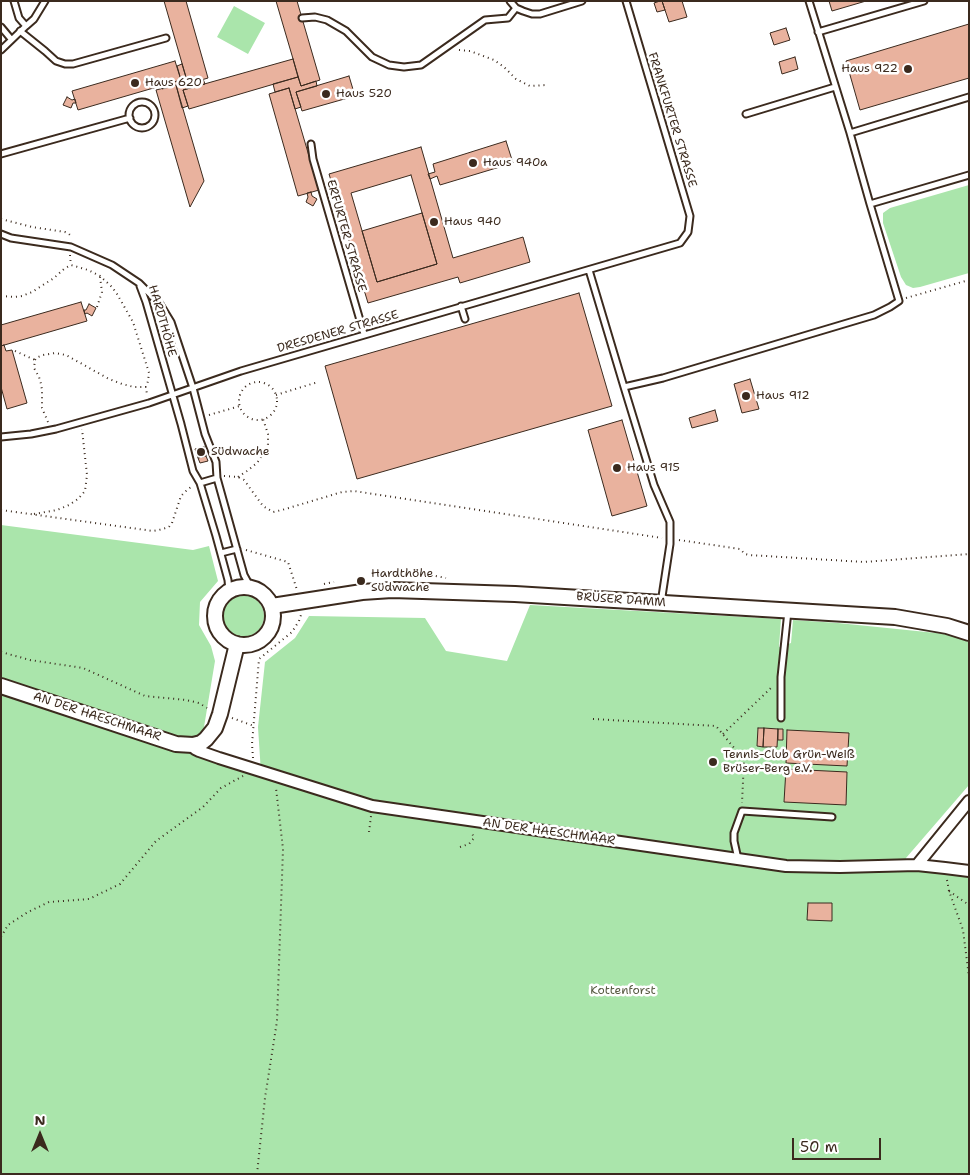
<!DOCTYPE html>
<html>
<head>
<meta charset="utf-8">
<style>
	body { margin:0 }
	#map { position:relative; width:970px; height:1175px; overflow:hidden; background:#fff; font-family:"Shantell Sans",sans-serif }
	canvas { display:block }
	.frame { position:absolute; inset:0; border:2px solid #3b2a1e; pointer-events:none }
	.north { position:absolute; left:15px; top:1110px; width:50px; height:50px; -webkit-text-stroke:4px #fff; paint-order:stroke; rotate:0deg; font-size:14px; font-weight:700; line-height:20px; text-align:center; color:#3b2a1e }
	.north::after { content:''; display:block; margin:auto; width:18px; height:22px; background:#3b2a1e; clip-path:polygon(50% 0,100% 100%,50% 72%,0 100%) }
	.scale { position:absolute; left:792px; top:1138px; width:89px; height:22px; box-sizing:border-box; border:2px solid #3b2a1e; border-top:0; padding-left:6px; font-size:15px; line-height:18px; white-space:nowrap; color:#3b2a1e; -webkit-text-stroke:4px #fff; paint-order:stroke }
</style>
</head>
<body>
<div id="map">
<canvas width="970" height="1175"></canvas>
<div class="frame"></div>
<div class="north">N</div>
<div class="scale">50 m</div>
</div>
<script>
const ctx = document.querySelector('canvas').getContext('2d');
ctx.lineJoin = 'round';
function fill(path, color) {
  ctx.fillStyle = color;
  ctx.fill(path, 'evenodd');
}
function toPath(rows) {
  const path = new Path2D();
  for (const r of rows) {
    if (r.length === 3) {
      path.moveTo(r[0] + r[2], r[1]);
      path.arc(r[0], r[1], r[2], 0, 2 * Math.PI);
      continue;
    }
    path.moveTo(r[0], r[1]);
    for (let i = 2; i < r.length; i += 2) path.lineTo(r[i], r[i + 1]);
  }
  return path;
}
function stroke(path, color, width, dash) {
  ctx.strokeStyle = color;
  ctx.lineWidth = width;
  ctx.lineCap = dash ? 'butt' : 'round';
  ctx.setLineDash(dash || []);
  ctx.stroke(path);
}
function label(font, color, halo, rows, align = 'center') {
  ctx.font = font + ' "Shantell Sans",sans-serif';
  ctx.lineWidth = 5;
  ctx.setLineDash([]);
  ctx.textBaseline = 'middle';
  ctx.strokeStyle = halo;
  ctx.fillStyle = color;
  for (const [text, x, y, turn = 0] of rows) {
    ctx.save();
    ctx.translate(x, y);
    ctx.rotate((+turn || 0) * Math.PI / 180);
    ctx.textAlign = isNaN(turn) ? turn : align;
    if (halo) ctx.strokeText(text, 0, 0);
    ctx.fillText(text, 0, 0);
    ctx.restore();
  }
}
fill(toPath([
	[234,6,265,23,248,54,217,37],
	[969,185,969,273,920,287,913,288,906,285,901,277,883,223,883,213,890,208],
	[1,525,193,550,209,546,218,581,200,602,199,625,211,646,215,661,200,751,261,773,258,727,265,662,295,638,309,616,425,618,446,651,507,661,530,605,781,619,779,647,791,643,793,620,838,623,946,634,969,642,969,785,906,858,906,870,969,874,969,1174,1,1174],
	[243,616,21]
]), '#aae5ab');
const building = toPath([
	[164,1,186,1,208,78,188,84,164,1],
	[276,1,297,1,320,80,301,86,276,1],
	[660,1,662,1,665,10,657,12,654,3,660,1],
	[662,1,682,1,687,17,669,22,662,1],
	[829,1,866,1,832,11,829,1],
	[969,24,969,78,860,110,846,61,969,24],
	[786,28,790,40,774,45,770,33,786,28],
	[795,57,798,69,782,74,779,62,795,57],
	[293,59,298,77,189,109,183,90,293,59],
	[175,61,181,80,78,110,72,91,175,61],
	[182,64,188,84,203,79,205,84,183,90,188,106,182,108,176,85,162,89,161,86,181,80,177,66,182,64],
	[349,76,355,96,302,111,296,92,349,76],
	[298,77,301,86,316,81,317,86,296,92,301,107,295,109,289,88,275,92,273,84,298,77],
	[176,85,204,181,190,207,156,90,176,85],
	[289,88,319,190,298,196,269,94,289,88],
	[67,97,72,100,75,99,76,103,73,103,71,108,63,105,67,97],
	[506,141,513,163,440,185,437,176,430,179,428,174,435,172,433,164,506,141],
	[421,147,453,258,523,237,530,262,460,283,458,277,368,303,329,174,421,147],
	[411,175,437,264,377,282,351,193,411,175],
	[311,192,312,196,317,199,313,206,306,202,308,197,307,193,311,192],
	[422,213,437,264,377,282,362,231,422,213],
	[579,293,612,406,357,479,325,366,579,293],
	[81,302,87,321,1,346,1,325,81,302],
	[89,304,96,308,92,316,87,313,85,314,84,310,86,310,89,304],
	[4,345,6,351,12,350,27,403,7,409,1,387,1,346,4,345],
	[750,379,759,409,742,413,734,384,750,379],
	[715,410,718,421,692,428,689,418,715,410],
	[622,420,647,506,612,516,588,430,622,420],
	[204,447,206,456,198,458,195,449,204,447],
	[206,456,208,461,200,463,198,458,206,456],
	[758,728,764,728,763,747,757,746,758,728],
	[764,728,778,729,777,747,763,747,764,728],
	[778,729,783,729,783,740,778,740,778,729],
	[787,730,849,733,847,766,786,763,787,730],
	[786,769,847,772,846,805,784,802,786,769],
	[808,903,832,903,832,921,807,920,808,903]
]);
fill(building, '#e9b29e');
stroke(building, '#3b2a1e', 1);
const lane = toPath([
	[14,1,19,18,26,26],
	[510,1,516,8,523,11,532,14,540,14,582,1],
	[809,1,850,133,870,204,969,175],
	[302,18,315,17,327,20,346,31,372,57,389,65,404,67,421,65,485,20,508,18,516,8],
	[1,27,11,39],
	[20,31,45,51,56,61,65,64,73,64,166,38],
	[818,32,924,1],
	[1,50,26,26,34,19,45,1],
	[142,115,13],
	[746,114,835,87],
	[850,133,969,97],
	[311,144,313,159,364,334],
	[1,154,130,118],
	[1,234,11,238,71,247,112,265,139,283,160,304,171,322,193,388,205,434,216,462,217,478,244,575,251,588],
	[589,270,624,387,663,378,874,315,890,307,899,301,870,204],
	[140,286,146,302,181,424,193,471,200,483,216,536,228,580,229,591],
	[461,306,465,319],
	[624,387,654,485,670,522,670,544,661,603],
	[1,437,31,434,56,429,149,403,241,371,680,243,688,232,690,216,626,1],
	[200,483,217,478],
	[221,553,237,549],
	[781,718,781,677,788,611],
	[738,859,734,841,734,833,742,811,832,817]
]);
const street = toPath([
	[193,745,195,749,199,751,219,758,372,806,786,866,840,867,917,865,945,868,969,871],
	[917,865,969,801]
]);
const secondary = toPath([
	[244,616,29],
	[272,606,362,592,392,590,515,594,895,617,947,626,969,633],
	[1,686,176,744,193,745,201,743,206,739,215,728,220,714,237,644]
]);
stroke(lane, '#3b2a1e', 9);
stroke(street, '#3b2a1e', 14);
stroke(secondary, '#3b2a1e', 18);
stroke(toPath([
	[459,50,470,51,494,60,504,67,516,79,530,86,546,85],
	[1,219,32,227,65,232,69,234,72,237,72,238],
	[70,255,71,265],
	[1,296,15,297,22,296,32,292,54,278,64,269,71,265,88,270,100,276,112,287,117,294,133,322,149,373,148,381,146,387,147,395],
	[906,298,969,280],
	[97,307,102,292,100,277],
	[15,351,35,360],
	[258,401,19],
	[276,395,318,382],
	[209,415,240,406],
	[48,422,42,408,42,390,41,384,39,377,34,368,35,360,36,358,43,355,55,353,66,355,109,379,122,384,134,387,146,387],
	[224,476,238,477,244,480,263,506,273,512,282,510,342,492,354,491,662,538],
	[238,477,247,471,257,463,266,450,268,444,268,434,263,419],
	[1,510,153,531,159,530,169,527,172,523,181,496,187,490,191,487],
	[34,514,57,510,69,505,78,499,85,491,87,475,82,429],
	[679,540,740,549,745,554,749,555,864,562,969,554],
	[246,550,288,562,297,590],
	[371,577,391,575,431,575,446,578],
	[324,584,334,582],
	[1,652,30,660,83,668,145,696,186,700,199,703,207,708],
	[232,718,254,726],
	[593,719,716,726,744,760,742,803],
	[723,734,773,686],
	[253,758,252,744,259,659,292,632,299,621,301,615],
	[369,832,371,816],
	[460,847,469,844,474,838,472,833],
	[947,880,949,891,963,930,969,977],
	[949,891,969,905],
	[1,937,8,925,28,912,49,902,89,899,120,884,156,841,203,807,221,788,243,776],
	[257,1174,265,1098,277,1021,283,849,276,788]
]), '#3b2a1e', 2, [1, 4]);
stroke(lane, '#fff', 5);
stroke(street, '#fff', 10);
stroke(secondary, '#fff', 14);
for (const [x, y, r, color] of [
	[908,69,5,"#3b2a1e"],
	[135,83,5,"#3b2a1e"],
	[326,94,5,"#3b2a1e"],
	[473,163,5,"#3b2a1e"],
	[434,222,5,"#3b2a1e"],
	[746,396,5,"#3b2a1e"],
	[201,452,5,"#3b2a1e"],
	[617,468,5,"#3b2a1e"],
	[361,581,5,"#3b2a1e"],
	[713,762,5,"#3b2a1e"]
]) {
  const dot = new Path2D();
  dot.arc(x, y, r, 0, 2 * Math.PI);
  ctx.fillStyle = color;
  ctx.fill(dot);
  stroke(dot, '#fff', 2);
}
label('12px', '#3b2a1e', '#fff', [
	["Haus 922",898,69,"right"],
	["Haus 620",145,83],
	["Haus 520",336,94],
	["Haus 940a",483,163],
	["Haus 940",444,222],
	["Haus 912",756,396],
	["Südwache",211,452],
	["Haus 915",627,468],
	["Hardthöhe",371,574],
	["Südwache",371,588],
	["Tennis-Club Grün-Weiß",723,755],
	["Brüser-Berg e.V.",723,769]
], 'left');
label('12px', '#3b2a1e', '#fff', [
	["FRANKFURTER STRASSE",672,120,73],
	["ERFURTER STRASSE",346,236,74],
	["HARDTHÖHE",162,321,74],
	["DRESDENER STRASSE",338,332,-16],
	["BRÜSER DAMM",621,600,4],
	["AN DER HAESCHMAAR",97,717,18],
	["AN DER HAESCHMAAR",549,832,8]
]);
label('12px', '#575941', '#fff', [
	["Kottenforst",623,991]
]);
</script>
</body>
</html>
